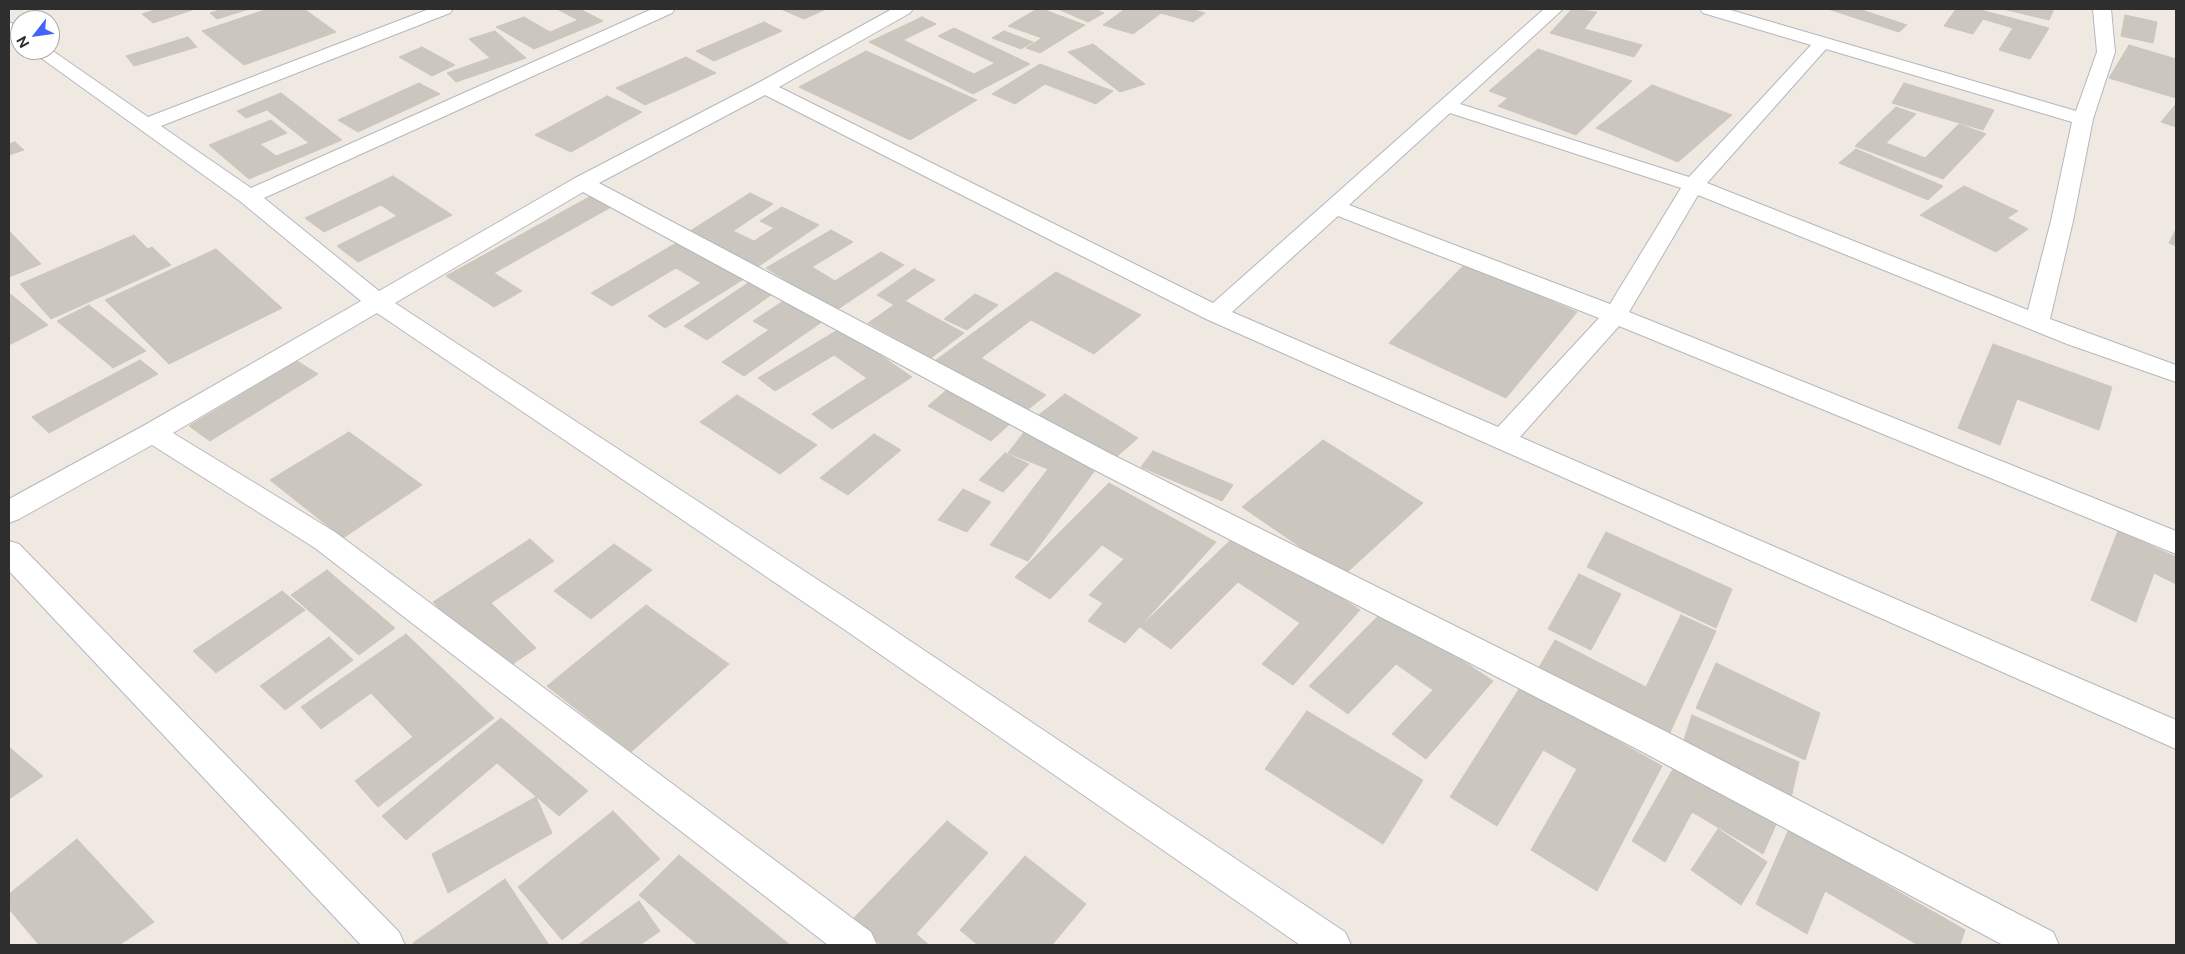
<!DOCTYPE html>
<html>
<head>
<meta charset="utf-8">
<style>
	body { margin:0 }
	#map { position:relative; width:2185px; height:954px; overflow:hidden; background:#efe9e1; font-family:"Public Sans",sans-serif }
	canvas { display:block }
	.frame { position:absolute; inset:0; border:10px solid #2e2e2e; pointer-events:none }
	.north { position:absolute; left:10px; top:10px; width:50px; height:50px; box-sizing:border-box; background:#fff; border:1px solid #ababab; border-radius:50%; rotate:240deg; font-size:14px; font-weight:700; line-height:20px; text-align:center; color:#2e2e2e }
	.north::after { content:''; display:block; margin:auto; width:18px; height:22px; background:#4264fb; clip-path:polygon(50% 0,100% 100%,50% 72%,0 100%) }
</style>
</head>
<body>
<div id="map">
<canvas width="2185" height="954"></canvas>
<div class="frame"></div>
<div class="north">N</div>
</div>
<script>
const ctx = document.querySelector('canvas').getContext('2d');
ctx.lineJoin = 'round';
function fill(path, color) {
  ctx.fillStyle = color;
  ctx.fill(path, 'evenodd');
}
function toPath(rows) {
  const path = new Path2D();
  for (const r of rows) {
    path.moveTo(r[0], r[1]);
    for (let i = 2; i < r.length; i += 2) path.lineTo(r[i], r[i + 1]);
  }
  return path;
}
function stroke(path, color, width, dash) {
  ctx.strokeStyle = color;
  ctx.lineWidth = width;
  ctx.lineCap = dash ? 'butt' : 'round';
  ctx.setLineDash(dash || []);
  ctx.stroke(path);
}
const building = toPath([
	[158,9,195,9,153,23,142,14,158,9],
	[223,9,249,9,217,19,210,13,223,9],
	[268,9,304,9,336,32,244,65,202,31,268,9],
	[557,9,580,9,603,21,534,49,496,27,524,17,550,32,578,20,557,9],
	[781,9,826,9,804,19,781,9],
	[1037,9,1042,9,1085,25,1040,53,1026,48,1042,38,1008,26,1037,9],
	[1058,9,1094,9,1104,13,1088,22,1058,9],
	[1125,9,1191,9,1205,13,1193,22,1161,13,1133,34,1103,25,1125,9],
	[1572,9,1597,12,1584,29,1642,45,1634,57,1550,33,1572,9],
	[1828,9,1859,9,1907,25,1899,32,1828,9],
	[1956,9,1977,9,2049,28,2030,59,1999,50,2013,28,1983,19,1973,34,1944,26,1956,9],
	[2003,9,2054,9,2049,20,2003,9],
	[2125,15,2157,22,2153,43,2121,36,2125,15],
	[922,17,936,24,903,40,974,74,995,63,938,36,954,28,1030,64,973,94,869,42,922,17],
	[764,22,782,31,714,61,696,51,764,22],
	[495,31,526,58,456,82,447,73,490,58,469,39,495,31],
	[1004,31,1033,42,1021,49,992,38,1004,31],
	[188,37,197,47,134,66,126,56,188,37],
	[1093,44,1145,84,1120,92,1068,52,1093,44],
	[2129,45,2176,59,2176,98,2109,78,2129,45],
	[422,47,455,65,432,76,399,57,422,47],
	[1538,49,1632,81,1576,135,1498,106,1508,98,1489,91,1538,49],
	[866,51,977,100,910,140,799,87,866,51],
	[686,57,716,73,645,105,616,88,686,57],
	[1040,64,1113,91,1096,104,1045,84,1015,104,992,94,1040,64],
	[419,83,440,94,358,132,338,120,419,83],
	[1904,83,1994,110,1983,130,1892,103,1904,83],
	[1652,85,1732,115,1678,162,1596,128,1652,85],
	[281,93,342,140,249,179,209,145,271,120,287,133,260,144,276,156,309,143,267,110,246,118,237,111,281,93],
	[607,96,642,112,571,152,535,135,607,96],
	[2176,104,2176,127,2161,122,2176,104],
	[1896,107,1916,114,1886,143,1925,158,1959,124,1986,134,1943,179,1855,146,1896,107],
	[15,142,24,150,9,155,9,144,15,142],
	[1856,149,1943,186,1928,200,1839,163,1856,149],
	[393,176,452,215,358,262,337,246,397,216,381,205,324,232,305,218,393,176],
	[1964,186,2018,211,2007,218,2028,229,1996,252,1920,215,1964,186],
	[750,193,773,204,733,231,754,241,774,228,760,221,782,207,819,225,756,268,687,233,750,193],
	[591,196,611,207,494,273,522,291,494,307,446,276,591,196],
	[2176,229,2176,246,2169,243,2176,229],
	[831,230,853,242,812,267,835,281,881,252,904,265,835,311,766,268,831,230],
	[9,231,41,264,9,277,9,231],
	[134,235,148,249,152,247,171,265,51,319,20,284,134,235],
	[683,239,747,277,665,328,648,316,701,283,676,268,612,306,591,293,683,239],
	[216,249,282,308,169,364,105,300,216,249],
	[1465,264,1577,312,1506,398,1389,343,1465,264],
	[914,269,935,280,905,301,964,333,931,358,868,323,894,305,877,295,914,269],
	[1056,272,1141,315,1094,354,1031,320,981,358,1046,395,1021,415,932,363,1056,272],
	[748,283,771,295,707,340,684,326,748,283],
	[9,293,48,325,9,345,9,293],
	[975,294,998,305,967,330,944,319,975,294],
	[791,296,829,317,744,376,722,362,769,330,753,321,791,296],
	[89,305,146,351,113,368,57,321,89,305],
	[841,328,912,377,832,429,812,414,867,378,834,355,775,391,758,378,841,328],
	[1993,344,2112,387,2099,430,2017,399,2000,445,1958,428,1993,344],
	[140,360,158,374,49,433,32,417,140,360],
	[297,361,318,374,210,441,189,426,297,361],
	[949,388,1012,422,991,441,928,406,949,388],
	[1065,394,1138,438,1109,463,1035,418,1065,394],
	[737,395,817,445,780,474,700,422,737,395],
	[1025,431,1101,462,1028,561,990,545,1048,469,1008,453,1025,431],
	[349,432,422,485,343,538,270,480,349,432],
	[874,434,901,450,848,495,820,478,874,434],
	[1323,440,1423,503,1343,576,1242,507,1323,440],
	[1153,451,1233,485,1222,501,1141,467,1153,451],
	[1005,453,1029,464,1003,492,979,480,1005,453],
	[1109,483,1216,542,1125,643,1088,621,1103,603,1089,595,1124,559,1102,545,1050,599,1015,577,1109,483],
	[963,489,991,502,967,532,938,520,963,489],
	[2118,531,2176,557,2176,584,2154,573,2136,622,2091,600,2118,531],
	[1606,532,1732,589,1716,628,1587,567,1606,532],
	[1238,533,1360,610,1293,685,1262,664,1300,623,1238,582,1171,649,1140,627,1238,533],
	[530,539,554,561,491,603,536,648,501,672,433,602,530,539],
	[614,544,652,570,591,619,554,591,614,544],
	[327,570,395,628,359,655,291,595,327,570],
	[1579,574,1621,594,1591,650,1548,629,1579,574],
	[282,591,305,610,216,673,193,651,282,591],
	[646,605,729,664,631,752,547,686,646,605],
	[1385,609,1493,681,1426,759,1392,734,1433,690,1396,664,1348,714,1309,686,1385,609],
	[1681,615,1716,631,1668,737,1538,669,1555,640,1646,687,1681,615],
	[406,634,494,718,378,807,355,781,413,737,371,693,321,729,301,707,406,634],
	[329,637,353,660,285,710,260,686,329,637],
	[1716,663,1820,713,1805,760,1696,708,1716,663],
	[1521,686,1662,766,1597,891,1531,850,1577,769,1543,750,1497,826,1450,797,1521,686],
	[1307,711,1423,780,1383,844,1265,769,1307,711],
	[1692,715,1799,762,1791,798,1681,749,1692,715],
	[501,718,588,791,559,816,497,763,406,840,382,816,501,718],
	[9,747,43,776,9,799,9,747],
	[1677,762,1778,820,1763,854,1692,812,1665,862,1632,841,1677,762],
	[536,797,552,833,448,893,432,854,536,797],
	[613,811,660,859,562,940,518,887,613,811],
	[947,821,988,853,916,934,929,945,881,945,852,920,947,821],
	[1718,829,1767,862,1741,905,1691,870,1718,829],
	[1789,829,1965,930,1960,945,1918,945,1825,891,1807,934,1756,904,1789,829],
	[77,839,154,922,119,945,39,945,9,909,9,894,77,839],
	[679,855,790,945,698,945,639,895,679,855],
	[1025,856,1086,904,1052,945,978,945,960,930,1025,856],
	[505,879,549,945,414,945,413,943,505,879],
	[639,901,660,931,640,945,578,945,639,901]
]);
fill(building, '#cbc7bf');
stroke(building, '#cbc5ba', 1);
const minor = toPath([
	[429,9,453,9,450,13,161,126,251,188,652,9,675,9,672,13,264,198,379,291,575,178,758,83,892,9,913,9,910,13,779,87,1213,303,1544,9,1563,9,1460,104,1689,177,1811,45,1703,13,1700,9,1727,9,2076,111,2097,52,2093,9,2111,9,2115,52,2093,119,2073,221,2050,319,2176,365,2176,382,2067,344,1698,195,1629,312,2176,531,2176,554,1619,326,1520,437,2176,720,2176,749,1206,319,765,95,599,183,1109,453,1663,730,2053,932,2059,945,2003,945,1639,750,1089,467,583,192,395,303,867,612,1345,932,1351,945,1300,945,845,630,377,313,173,433,335,532,871,932,877,945,828,945,315,548,152,445,19,519,9,523,9,499,143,426,361,301,241,202,30,50,50,49,148,117,429,9],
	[1826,49,2072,122,2051,221,2028,310,1707,183,1826,49],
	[1450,113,1681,188,1610,304,1349,205,1450,113],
	[1338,216,1599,318,1498,427,1232,312,1338,216],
	[9,22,20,27,20,41,9,36,9,22],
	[9,541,19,544,399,932,405,945,361,945,9,571,9,541]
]);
stroke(minor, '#b4b7c1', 2);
fill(minor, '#fff');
</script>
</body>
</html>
